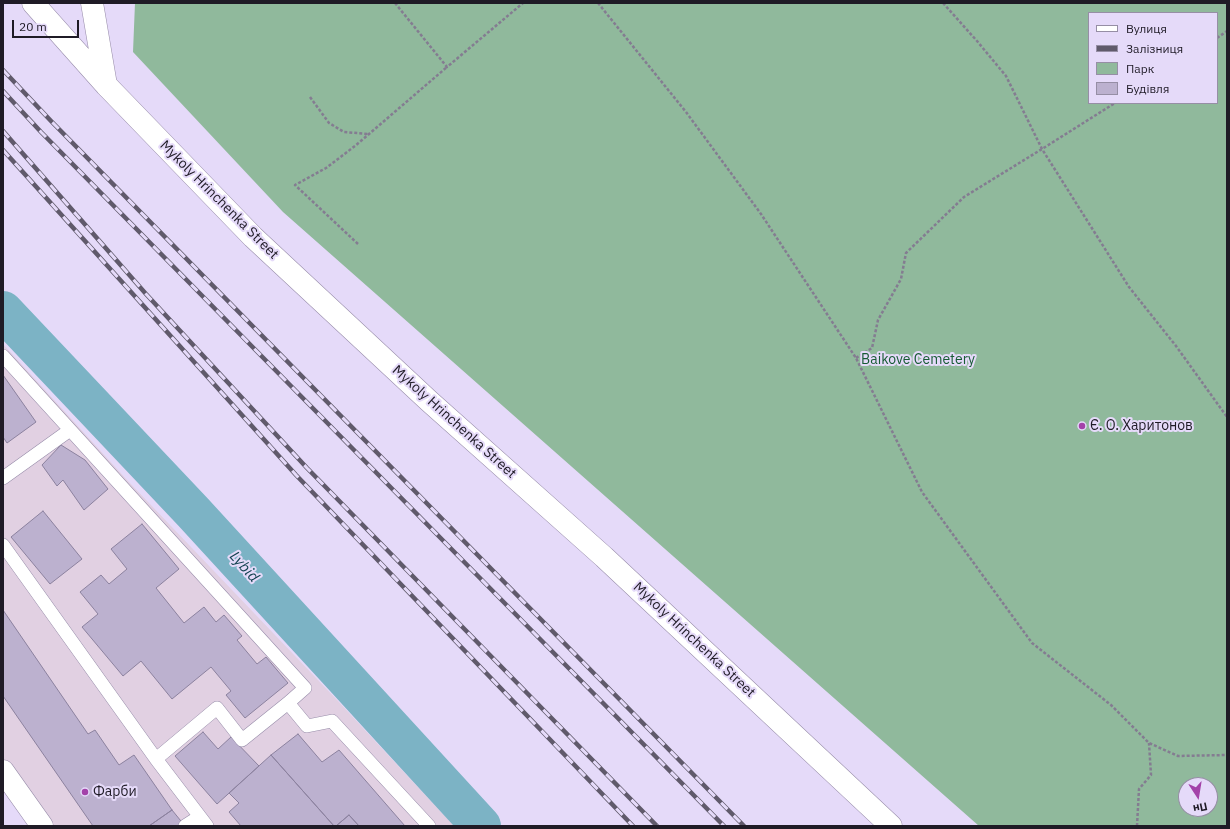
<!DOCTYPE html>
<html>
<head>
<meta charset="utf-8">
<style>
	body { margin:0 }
	#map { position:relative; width:1230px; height:829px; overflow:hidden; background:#e5daf9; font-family:"IBM Plex Sans",sans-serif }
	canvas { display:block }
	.frame { position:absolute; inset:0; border:4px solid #1f1b26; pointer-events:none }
	.legend { position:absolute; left:1088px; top:12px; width:130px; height:92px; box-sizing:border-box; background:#e5daf9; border:1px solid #968ea5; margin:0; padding:5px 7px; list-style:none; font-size:12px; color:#1f1b26 }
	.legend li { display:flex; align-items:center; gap:8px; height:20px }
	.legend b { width:20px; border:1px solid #968ea5 }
	.north { position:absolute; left:1178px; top:777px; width:40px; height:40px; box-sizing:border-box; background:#e5daf9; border:1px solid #968ea5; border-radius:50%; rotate:168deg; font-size:11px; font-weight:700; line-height:16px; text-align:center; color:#1f1b26 }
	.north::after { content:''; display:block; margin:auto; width:14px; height:18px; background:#a342a9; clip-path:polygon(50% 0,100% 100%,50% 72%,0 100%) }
	.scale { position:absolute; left:12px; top:20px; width:67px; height:18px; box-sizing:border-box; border:2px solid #1f1b26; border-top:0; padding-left:5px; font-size:12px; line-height:14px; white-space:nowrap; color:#1f1b26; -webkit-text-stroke:3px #e5daf9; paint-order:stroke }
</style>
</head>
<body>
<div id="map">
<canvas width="1230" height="829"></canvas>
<div class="frame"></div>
<ul class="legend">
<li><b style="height:5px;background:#fff"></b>Вулиця</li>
<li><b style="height:5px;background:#605a6b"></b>Залізниця</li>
<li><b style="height:11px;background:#90b99c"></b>Парк</li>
<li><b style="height:11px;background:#bcb1cf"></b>Будівля</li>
</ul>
<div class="north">Пн</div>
<div class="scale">20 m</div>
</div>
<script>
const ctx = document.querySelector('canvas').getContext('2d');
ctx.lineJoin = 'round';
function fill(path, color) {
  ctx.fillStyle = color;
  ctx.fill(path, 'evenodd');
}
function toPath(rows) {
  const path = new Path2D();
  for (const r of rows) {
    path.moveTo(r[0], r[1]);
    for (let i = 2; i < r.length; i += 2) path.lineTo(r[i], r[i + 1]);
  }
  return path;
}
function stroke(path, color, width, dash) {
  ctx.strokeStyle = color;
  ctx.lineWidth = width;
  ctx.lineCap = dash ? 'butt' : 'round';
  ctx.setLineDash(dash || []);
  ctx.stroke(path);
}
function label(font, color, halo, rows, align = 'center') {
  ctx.font = font + ' "IBM Plex Sans",sans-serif';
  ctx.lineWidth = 4;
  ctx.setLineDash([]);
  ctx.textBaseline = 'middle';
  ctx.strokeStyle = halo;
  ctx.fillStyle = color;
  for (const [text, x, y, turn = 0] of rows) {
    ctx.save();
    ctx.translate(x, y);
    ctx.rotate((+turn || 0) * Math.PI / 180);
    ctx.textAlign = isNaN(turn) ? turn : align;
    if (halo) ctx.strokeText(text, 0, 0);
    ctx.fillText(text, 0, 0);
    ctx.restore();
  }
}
fill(toPath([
	[3,344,128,481,338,701,454,826,42,826,3,771]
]), '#e1d0e2');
fill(toPath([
	[135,3,1227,3,1227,826,979,826,283,212,133,52],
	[1089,13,1217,13,1217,103,1089,103],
	[1186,785,1210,785,1210,809,1186,809]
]), '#90b99c');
stroke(toPath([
	[3,311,193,512,481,826]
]), '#7cb3c5', 40);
const building = toPath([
	[3,375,36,422,7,443,3,437,3,375],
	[61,445,85,460,108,489,84,510,63,480,57,486,42,465,61,445],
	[43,511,82,559,50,584,11,537,43,511],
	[142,524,179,569,156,588,184,623,204,607,216,622,224,615,242,636,237,640,257,664,266,657,288,683,245,718,226,695,231,691,211,667,172,699,141,661,123,676,82,627,98,614,80,592,101,575,109,584,127,569,111,549,142,524],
	[3,610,88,734,95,730,119,765,134,755,172,810,149,826,93,826,3,696,3,610],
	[203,732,218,749,231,737,259,766,217,804,175,756,203,732],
	[298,734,322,762,339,750,405,826,359,826,349,815,336,826,334,826,271,755,298,734],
	[271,755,334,826,241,826,229,812,239,803,229,793,271,755],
	[172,810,185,826,149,826,172,810],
	[349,815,359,826,336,826,349,815]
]);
fill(building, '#bcb1cf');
stroke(building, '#8c829f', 1);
const lane = toPath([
	[3,356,305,688,288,703,242,740,217,708,156,759],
	[3,478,70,430],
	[3,545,156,759,207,826],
	[288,703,307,726,332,721,429,826],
	[185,826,199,817]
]);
const secondary = toPath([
	[33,3,106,85,253,237,429,401,604,557,891,826],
	[92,3,106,85],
	[3,771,42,826]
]);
stroke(lane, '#988daa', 14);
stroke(secondary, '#988daa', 23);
stroke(toPath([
	[395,3,447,67,523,3],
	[598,3,686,112,761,214,856,358,922,492,1032,643,1111,705,1149,743,1178,756,1227,755],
	[943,3,977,41,1006,76,1042,149,1129,287,1176,346,1227,417],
	[1217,38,1227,31],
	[310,97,329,123,344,132,368,134],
	[358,244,295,185,326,168,355,146,447,67],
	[856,358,872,348,878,320,901,279,906,253,964,197,1042,149,1115,103],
	[1137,826,1139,789,1151,775,1149,743]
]), '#847c91', 2.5, [3, 2]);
stroke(lane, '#fff', 13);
stroke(secondary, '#fff', 22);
const rail = toPath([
	[3,70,51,121,744,826],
	[3,91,41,132,724,826],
	[3,131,146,294,307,468,657,826],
	[3,150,296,475,633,826]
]);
stroke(rail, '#605a6b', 4.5);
stroke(rail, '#e5daf9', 3, [9]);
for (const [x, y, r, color] of [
	[1082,426,4,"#a342a9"],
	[85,792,4,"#a342a9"]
]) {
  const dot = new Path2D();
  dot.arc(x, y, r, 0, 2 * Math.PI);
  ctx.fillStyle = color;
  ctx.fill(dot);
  stroke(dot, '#e5daf9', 1.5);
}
label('14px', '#1f1b26', '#e5daf9', [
	["Mykoly Hrinchenka Street",219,200,45],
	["Mykoly Hrinchenka Street",454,422,42],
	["Mykoly Hrinchenka Street",694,640,43]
]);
label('14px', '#175b34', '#e5daf9', [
	["Baikove Cemetery",918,360]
]);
label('14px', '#1f1b26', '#e5daf9', [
	["Є. О. Харитонов",1090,426],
	["Фарби",93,792]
], 'left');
label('italic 15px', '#11414f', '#e5daf9', [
	["Lybid",244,567,48]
]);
</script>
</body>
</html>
